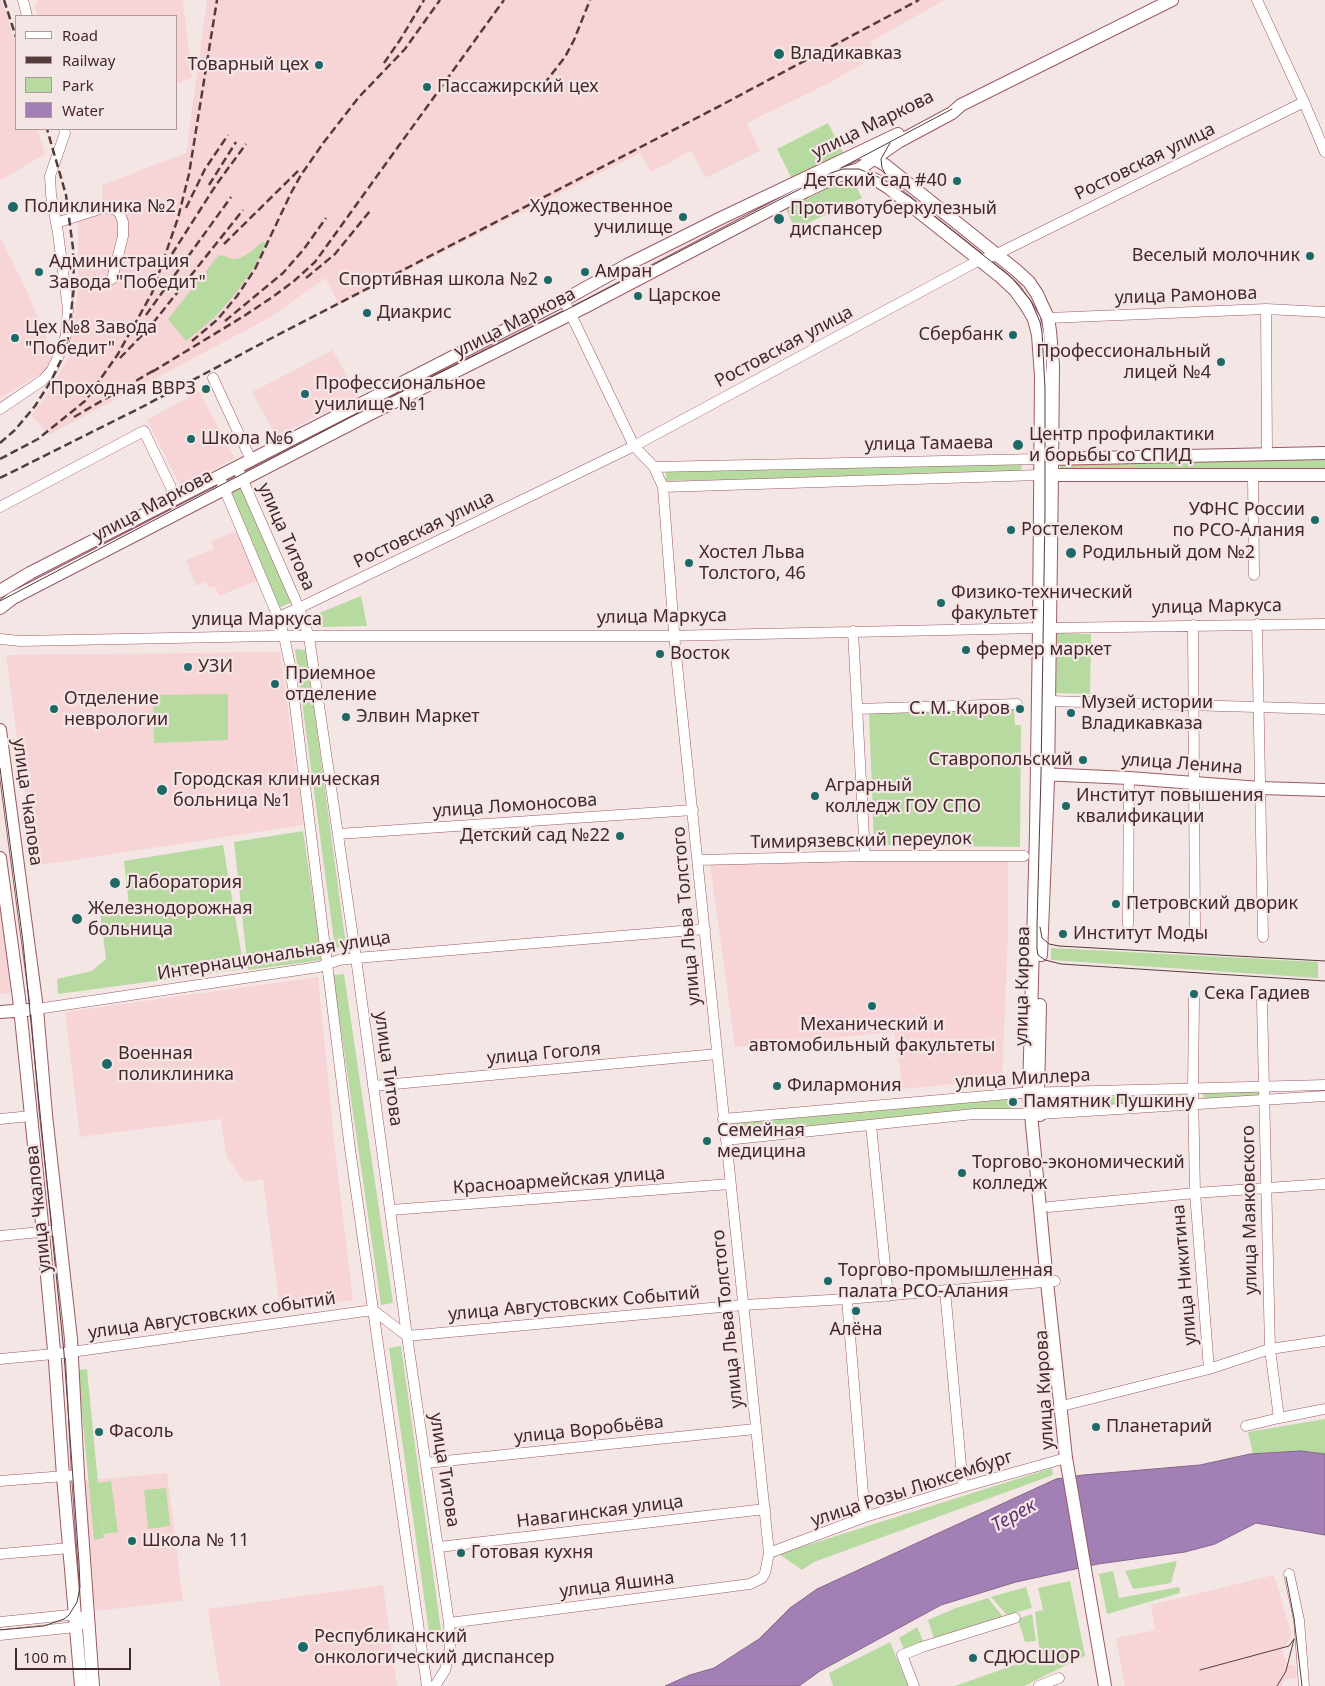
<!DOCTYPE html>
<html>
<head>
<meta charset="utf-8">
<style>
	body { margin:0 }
	#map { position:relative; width:1325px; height:1686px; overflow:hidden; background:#f5e6e6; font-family:"Noto Sans",sans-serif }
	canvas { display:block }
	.legend { position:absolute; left:15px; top:15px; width:162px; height:115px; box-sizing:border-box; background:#f5e6e6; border:1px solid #ae9a9b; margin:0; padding:6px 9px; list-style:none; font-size:15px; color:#44272a }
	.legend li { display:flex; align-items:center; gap:10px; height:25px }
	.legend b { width:25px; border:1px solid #ae9a9b }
	.scale { position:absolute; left:15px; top:1648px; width:116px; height:22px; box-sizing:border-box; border:2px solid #44272a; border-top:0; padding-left:6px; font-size:15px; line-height:18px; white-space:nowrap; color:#44272a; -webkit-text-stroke:4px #f5e6e6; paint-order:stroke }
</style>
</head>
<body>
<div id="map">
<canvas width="1325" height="1686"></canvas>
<ul class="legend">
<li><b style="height:6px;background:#fff"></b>Road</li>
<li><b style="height:6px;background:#563b3d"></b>Railway</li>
<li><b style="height:14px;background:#b6da9f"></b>Park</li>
<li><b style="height:14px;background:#a27fb5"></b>Water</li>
</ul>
<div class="scale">100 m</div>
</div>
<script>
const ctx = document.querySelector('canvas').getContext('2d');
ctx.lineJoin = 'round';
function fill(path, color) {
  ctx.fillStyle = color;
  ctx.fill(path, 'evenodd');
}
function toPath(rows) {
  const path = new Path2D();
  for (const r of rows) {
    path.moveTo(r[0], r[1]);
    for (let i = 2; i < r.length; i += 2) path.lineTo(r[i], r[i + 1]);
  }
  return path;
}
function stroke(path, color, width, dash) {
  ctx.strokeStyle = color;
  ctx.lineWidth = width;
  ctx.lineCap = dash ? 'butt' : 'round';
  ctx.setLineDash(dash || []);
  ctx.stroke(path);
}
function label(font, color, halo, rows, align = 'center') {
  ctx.font = font + ' "Noto Sans",sans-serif';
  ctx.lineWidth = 4.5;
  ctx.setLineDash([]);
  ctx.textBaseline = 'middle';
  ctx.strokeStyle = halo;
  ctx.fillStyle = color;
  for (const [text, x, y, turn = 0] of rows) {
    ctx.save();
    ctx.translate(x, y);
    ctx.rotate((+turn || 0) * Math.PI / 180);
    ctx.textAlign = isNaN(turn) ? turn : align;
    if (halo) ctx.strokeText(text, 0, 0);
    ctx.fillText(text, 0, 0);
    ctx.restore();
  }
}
fill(toPath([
	[0,0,1,0,9,19,16,47,16,129,38,129,45,154,0,181],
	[39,0,183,0,192,78,176,84,176,16,38,16,34,6],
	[207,0,945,0,870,42,877,55,833,81,747,123,760,151,706,178,691,151,651,172,640,153,339,305,326,278,269,318,49,435,31,415,51,389,69,355,78,290,78,218,103,214,102,185,186,153],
	[0,237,24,285,55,358,44,372,0,398],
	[333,350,358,397,276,436,252,392],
	[199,391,235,458,181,487,147,420],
	[239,530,259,580,219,596,215,586,208,588,206,582,196,586,186,560,214,549,211,541],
	[280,652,304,825,34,866,6,655],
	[1008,859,1008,934,1002,1079,903,1089,894,1032,735,1047,710,864,792,861],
	[0,890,12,993,0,994],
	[318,977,335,1150,353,1300,280,1310,263,1179,244,1182,226,1156,221,1119,80,1137,65,1012],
	[167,1473,183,1601,95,1611,82,1481],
	[1274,1575,1292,1637,1282,1649,1287,1665,1295,1665,1297,1677,1284,1680,1281,1686,1125,1686,1116,1638,1155,1630,1151,1605],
	[383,1585,397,1686,220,1686,208,1609]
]), '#f7d5d7');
fill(toPath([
	[828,123,843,152,792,179,777,149],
	[841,184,857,188,862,198,795,229,786,209,833,186],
	[262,242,265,242,266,245,253,269,236,293,214,318,186,341,168,319,218,256,221,255,232,259,240,258,251,252],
	[1325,457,1325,468,1060,473,1060,462],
	[1022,464,1021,474,666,481,666,471],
	[242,484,292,602,279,608,230,490],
	[361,596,367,626,320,627,317,614],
	[1057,633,1091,634,1090,694,1056,693],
	[295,649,306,650,308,663,346,946,335,948],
	[228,694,228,740,154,743,153,695],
	[1014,710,1015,725,1021,725,1020,847,874,845,869,713],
	[303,831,322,960,248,970,234,842],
	[223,845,244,969,58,994,57,979,92,971,106,959,100,911,129,907,124,861],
	[1051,948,1318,962,1318,978,1051,960],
	[344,974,393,1303,381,1305,333,975],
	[1259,1089,1259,1096,1204,1100,1203,1092],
	[1188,1094,1188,1100,1053,1109,1052,1099],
	[1010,1097,1011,1109,733,1135,732,1123],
	[401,1346,441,1630,429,1632,389,1348],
	[87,1369,98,1483,111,1481,118,1532,104,1534,100,1497,104,1538,94,1540,78,1370],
	[1325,1419,1325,1454,1301,1451,1253,1454,1248,1432],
	[1052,1468,1053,1475,814,1562,802,1570,779,1554],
	[166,1488,170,1526,148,1529,144,1490],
	[1177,1561,1171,1583,1133,1589,1125,1571],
	[1113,1571,1119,1598,1179,1587,1180,1593,1107,1614,1099,1574],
	[1070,1581,1085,1656,1024,1686,955,1686,1040,1656,1035,1612,1043,1610,1038,1588],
	[1026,1587,1032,1608,1007,1615,991,1597],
	[988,1598,1003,1617,935,1641,928,1620,956,1608],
	[1032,1614,1036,1641,1025,1642,1018,1619],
	[917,1627,924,1643,905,1651,899,1638],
	[890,1642,908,1686,833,1686,829,1673]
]), '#b6da9f');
const water = toPath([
	[1301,1451,1325,1454,1325,1535,1256,1523,1215,1544,1185,1552,1098,1564,1016,1582,941,1605,820,1671,799,1686,665,1686,690,1675,714,1668,745,1648,759,1639,790,1608,817,1589,1056,1479,1083,1475,1200,1465,1250,1454,1301,1451]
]);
fill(water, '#a27fb5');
stroke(water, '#86658b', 1);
const minor = toPath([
	[23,0,27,16],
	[1257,0,1304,102,1325,152],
	[56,223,103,208,115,209,120,214,123,222,123,236,112,279],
	[1266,309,1267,454],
	[1048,318,1266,309,1325,312],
	[213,378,251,460],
	[0,409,43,380,52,370,61,351,66,335,68,309,58,233,51,195,50,176,65,133,64,129],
	[237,467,299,608,309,637,356,958,407,1336,449,1623,450,1650,445,1670,435,1686],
	[654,467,1040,459],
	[1253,475,1254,575],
	[219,476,278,617,284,636,290,665,350,1149,427,1686],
	[663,487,1040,475],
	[0,507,144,431,176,498],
	[278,617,299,608,634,446,974,263,997,254,1304,102],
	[1257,624,1263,937],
	[1193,625,1195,931],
	[1051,628,1325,624],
	[853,631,865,856],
	[0,639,20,641,273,636,664,636,1039,628],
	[1049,701,1325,709],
	[857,709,1017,704],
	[338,834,693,810],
	[698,860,865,856,1024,856],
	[1128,924,1129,778],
	[1194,999,1193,1089,1195,1193,1209,1369],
	[1262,1001,1270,1349,1279,1418],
	[37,1009,319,967,339,960,356,958,705,929],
	[373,1086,717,1054],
	[0,1119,31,1116],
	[723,1119,1020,1093,1325,1085],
	[871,1125,888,1296],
	[726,1140,974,1114,1040,1114,1325,1096],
	[1049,1207,1195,1193,1325,1184],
	[391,1210,730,1184],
	[0,1236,59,1230],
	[945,1290,963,1487],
	[847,1299,865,1517],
	[0,1359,64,1353,373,1310,407,1336,743,1305,847,1299,1055,1281],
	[1066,1405,1209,1369,1270,1349,1325,1341],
	[1246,1426,1279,1418,1325,1409],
	[426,1463,755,1429],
	[0,1481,78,1475],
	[439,1547,765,1509],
	[769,1553,865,1517,963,1487,1066,1458],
	[0,1554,70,1548],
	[1289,1574,1299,1620,1304,1686],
	[0,1622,69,1615,81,1617],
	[449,1623,750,1584,762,1578,765,1573,769,1553,675,645,663,487,654,467,634,446,564,300],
	[0,1635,76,1627,81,1624],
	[914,1686,902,1655,922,1647,1015,1618],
	[1039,1686,1059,1678]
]);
const major = toPath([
	[859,153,867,154,885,165,1017,271,1029,282,1037,294,1048,318,1050,331,1053,365,1052,475,1048,781,1041,955],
	[850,173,867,176,878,181,889,188,1001,277,1015,290,1027,307,1034,319,1038,335,1041,376,1039,628,1036,831,1029,1093,1047,1282,1066,1458,1105,1686],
	[1045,459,1325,453],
	[1045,475,1325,475],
	[0,591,30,573,564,300,627,265,719,219,898,134],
	[0,608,13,598,370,414,587,306,806,191,840,175,859,169,898,142,952,113,961,105,1172,0],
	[0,730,37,1009,46,1115,71,1339,78,1475,93,1686],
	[1041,774,1129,778,1260,788,1325,790],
	[0,858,19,998,43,1233,55,1361,63,1476,81,1686],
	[0,1012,27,1010],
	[1040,1115,1038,1093,1040,1005]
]);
stroke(minor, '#9c5961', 11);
stroke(major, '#9c5961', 14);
stroke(minor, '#fff', 10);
stroke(major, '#fff', 12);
stroke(toPath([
	[841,168,952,109],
	[886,175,882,168,881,159,890,143],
	[0,601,347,419,568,309,831,173,843,169,859,169,883,179,910,197,1012,278,1031,301,1040,322,1042,332,1045,388,1045,511,1041,774,1037,926,1037,949,1038,955,1045,960,1061,964,1325,981],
	[0,768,23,942,64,1353,79,1563,80,1587,77,1602,69,1615,64,1619,44,1626,0,1630],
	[1040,927,1042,938,1049,944,1059,946,1325,961],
	[1286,1577,1294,1618,1302,1686],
	[1200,1670,1289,1646,1294,1639],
	[1277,1686,1286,1671,1294,1639]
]), '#563b3d', 1);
stroke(toPath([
	[4,0,16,37],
	[384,63,400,40,424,0],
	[544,84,565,57,574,40,590,0],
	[209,185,236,142],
	[186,208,205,169,228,135],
	[224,244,299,170],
	[172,254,216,185,246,144],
	[306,278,335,254,370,211],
	[146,315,231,197],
	[225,321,283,273,304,249,326,218],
	[192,341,217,320,237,296,255,269,291,193,301,175,324,142,359,97,405,49,440,0],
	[120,358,149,328,243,210],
	[152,372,244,316,274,296,294,281,315,262,504,0],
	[74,417,158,368],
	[0,443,15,430,35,406,51,381,61,360,68,338,74,287,73,248,66,195,47,129],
	[0,459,38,439,85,401,118,354,152,293,178,218,189,174,217,0],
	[0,478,142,407,268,340,714,109,919,0]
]), '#563b3d', 2.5, [8, 4]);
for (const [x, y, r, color] of [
	[779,54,6,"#1c6967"],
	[319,65,5,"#1c6967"],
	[427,87,5,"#1c6967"],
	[957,181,5,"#1c6967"],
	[13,207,6,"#1c6967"],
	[683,217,5,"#1c6967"],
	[779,219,6,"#1c6967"],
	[1310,256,5,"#1c6967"],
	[39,272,5,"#1c6967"],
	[585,272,5,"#1c6967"],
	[548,280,5,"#1c6967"],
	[638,296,5,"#1c6967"],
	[367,313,5,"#1c6967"],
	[1013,335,5,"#1c6967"],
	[15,338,5,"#1c6967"],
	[1221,362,5,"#1c6967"],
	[206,389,5,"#1c6967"],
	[305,394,5,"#1c6967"],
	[191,439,5,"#1c6967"],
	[1018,445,6,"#1c6967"],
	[1315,520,5,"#1c6967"],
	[1011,530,5,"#1c6967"],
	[1071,553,6,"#1c6967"],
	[689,563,5,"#1c6967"],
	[941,603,5,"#1c6967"],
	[966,650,5,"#1c6967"],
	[660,654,5,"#1c6967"],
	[188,667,5,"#1c6967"],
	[275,684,5,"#1c6967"],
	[54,709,5,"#1c6967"],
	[1020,709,5,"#1c6967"],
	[1071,713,5,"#1c6967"],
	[346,717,5,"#1c6967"],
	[1083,760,5,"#1c6967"],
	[162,790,6,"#1c6967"],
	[815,796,5,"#1c6967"],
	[1066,806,5,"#1c6967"],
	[620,836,5,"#1c6967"],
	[115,883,6,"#1c6967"],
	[1116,904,5,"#1c6967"],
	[77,919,6,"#1c6967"],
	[1063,934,5,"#1c6967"],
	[1194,994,5,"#1c6967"],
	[872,1006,5,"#1c6967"],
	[107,1064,6,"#1c6967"],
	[777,1086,5,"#1c6967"],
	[1013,1102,5,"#1c6967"],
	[707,1141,5,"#1c6967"],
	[962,1173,5,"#1c6967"],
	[828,1281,5,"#1c6967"],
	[856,1311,5,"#1c6967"],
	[1096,1427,5,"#1c6967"],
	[99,1432,5,"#1c6967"],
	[132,1541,5,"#1c6967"],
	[461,1553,5,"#1c6967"],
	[303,1647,6,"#1c6967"],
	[973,1658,5,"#1c6967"]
]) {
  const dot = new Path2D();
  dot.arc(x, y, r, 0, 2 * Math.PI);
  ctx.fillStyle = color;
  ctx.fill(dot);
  stroke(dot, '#f5e6e6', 2);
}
label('18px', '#44272a', '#f5e6e6', [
	["Владикавказ",790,54],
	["Товарный цех",309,65,"right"],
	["Пассажирский цех",437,87],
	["Детский сад #40",947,181,"right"],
	["Поликлиника №2",24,207],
	["Художественное",673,207,"right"],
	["училище",673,228,"right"],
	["Противотуберкулезный",790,209],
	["диспансер",790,230],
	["Веселый молочник",1300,256,"right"],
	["Администрация",49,262],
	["Завода \"Победит\"",49,283],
	["Амран",595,272],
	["Спортивная школа №2",538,280,"right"],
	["Царское",648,296],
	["Диакрис",377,313],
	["Цех №8 Завода",25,328],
	["\"Победит\"",25,349],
	["Сбербанк",1003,335,"right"],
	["Профессиональный",1211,352,"right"],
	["лицей №4",1211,373,"right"],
	["Профессиональное",315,384],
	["училище №1",315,405],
	["Проходная ВВРЗ",196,389,"right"],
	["Центр профилактики",1029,435],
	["и борьбы со СПИД",1029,456],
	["Школа №6",201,439],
	["УФНС России",1305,510,"right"],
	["по РСО-Алания",1305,531,"right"],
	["Ростелеком",1021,530],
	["Хостел Льва",699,553],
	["Толстого, 46",699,574],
	["Родильный дом №2",1082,553],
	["Физико-технический",951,593],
	["факультет",951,614],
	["фермер маркет",976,650],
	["Восток",670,654],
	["УЗИ",198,667],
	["Приемное",285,674],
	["отделение",285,695],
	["Отделение",64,699],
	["неврологии",64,720],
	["Музей истории",1081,703],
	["Владикавказа",1081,724],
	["С. М. Киров",1010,709,"right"],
	["Элвин Маркет",356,717],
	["Ставропольский",1073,760,"right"],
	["Городская клиническая",173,780],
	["больница №1",173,801],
	["Аграрный",825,786],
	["колледж ГОУ СПО",825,807],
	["Институт повышения",1076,796],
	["квалификации",1076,817],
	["Детский сад №22",610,836,"right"],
	["Лаборатория",126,883],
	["Петровский дворик",1126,904],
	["Железнодорожная",88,909],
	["больница",88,930],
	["Институт Моды",1073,934],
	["Сека Гадиев",1204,994],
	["Механический и",872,1025,"center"],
	["автомобильный факультеты",872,1046,"center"],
	["Военная",118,1054],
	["поликлиника",118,1075],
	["Филармония",787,1086],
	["Памятник Пушкину",1023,1102],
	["Семейная",717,1131],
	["медицина",717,1152],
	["Торгово-экономический",972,1163],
	["колледж",972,1184],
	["Торгово-промышленная",838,1271],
	["палата РСО-Алания",838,1292],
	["Алёна",856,1330,"center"],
	["Планетарий",1106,1427],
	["Фасоль",109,1432],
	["Школа № 11",142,1541],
	["Готовая кухня",471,1553],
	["Республиканский",314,1637],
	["онкологический диспансер",314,1658],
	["СДЮСШОР",983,1658]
], 'left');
label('18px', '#44272a', '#f5e6e6', [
	["улица Маркова",873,125,-26],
	["Ростовская улица",1145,162,-26],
	["улица Рамонова",1186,296,-2],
	["улица Маркова",515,323,-27],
	["Ростовская улица",784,347,-28],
	["улица Тамаева",929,444,-1],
	["улица Маркова",153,506,-28],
	["Ростовская улица",424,530,-26],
	["улица Титова",286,537,66],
	["улица Маркуса",1217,607,-1],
	["улица Маркуса",662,617,-1],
	["улица Маркуса",257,620],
	["улица Ленина",1182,764,4],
	["улица Чкалова",27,802,82],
	["улица Ломоносова",515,806,-4],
	["Тимирязевский переулок",861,841,-1],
	["улица Льва Толстого",687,916,-95],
	["Интернациональная улица",274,956,-9],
	["улица Кирова",1023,986,-89],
	["улица Гоголя",544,1054,-5],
	["улица Титова",388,1069,82],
	["улица Миллера",1023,1079,-3],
	["Красноармейская улица",559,1181,-4],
	["улица Чкалова",39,1209,-96],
	["улица Маяковского",1250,1210,-91],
	["улица Никитина",1185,1275,-95],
	["улица Августовских Событий",574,1304,-5],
	["улица Августовских событий",212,1316,-8],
	["улица Льва Толстого",728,1319,-96],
	["улица Кирова",1045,1390,-93],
	["улица Воробьёва",589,1430,-6],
	["улица Титова",444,1470,81],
	["улица Розы Люксембург",912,1489,-18],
	["Навагинская улица",600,1512,-7],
	["улица Яшина",617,1585,-7]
]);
label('italic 19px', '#5e3074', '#f5e6e6', [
	["Терек",1014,1516,-29]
]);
</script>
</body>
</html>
